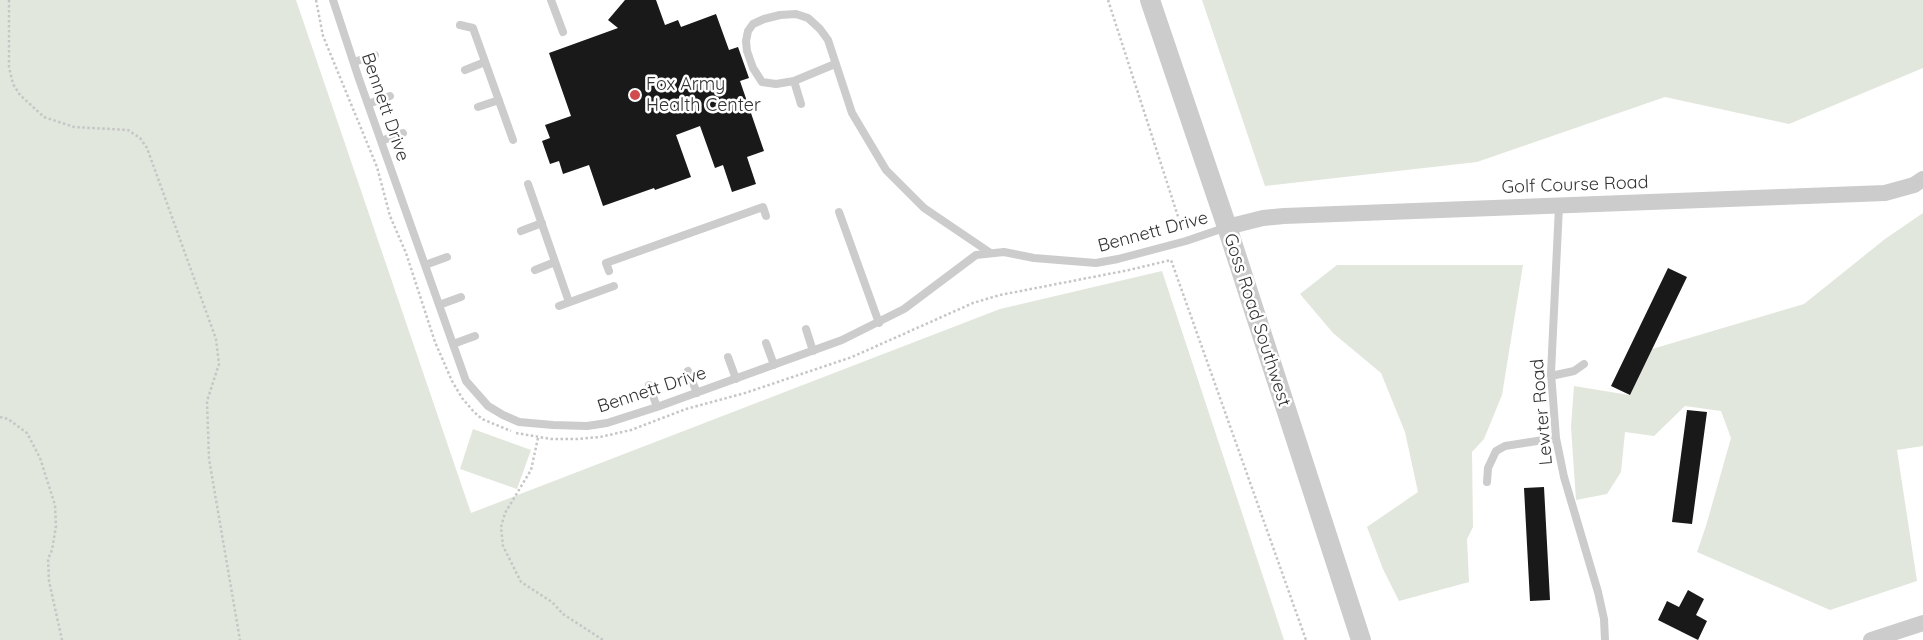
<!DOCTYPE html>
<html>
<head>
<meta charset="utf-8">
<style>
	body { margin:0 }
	canvas { display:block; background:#fff }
</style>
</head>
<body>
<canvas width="1923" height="640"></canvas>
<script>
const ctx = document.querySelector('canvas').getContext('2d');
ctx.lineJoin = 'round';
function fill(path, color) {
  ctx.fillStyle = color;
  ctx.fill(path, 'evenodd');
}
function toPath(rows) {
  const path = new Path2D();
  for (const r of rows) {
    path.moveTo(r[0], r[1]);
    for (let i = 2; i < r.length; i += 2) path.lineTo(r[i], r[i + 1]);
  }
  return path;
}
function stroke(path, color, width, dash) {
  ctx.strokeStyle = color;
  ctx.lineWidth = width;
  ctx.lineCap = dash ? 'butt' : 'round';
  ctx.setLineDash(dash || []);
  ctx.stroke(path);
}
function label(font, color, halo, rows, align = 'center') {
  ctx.font = font + ' Quicksand,sans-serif';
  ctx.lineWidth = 5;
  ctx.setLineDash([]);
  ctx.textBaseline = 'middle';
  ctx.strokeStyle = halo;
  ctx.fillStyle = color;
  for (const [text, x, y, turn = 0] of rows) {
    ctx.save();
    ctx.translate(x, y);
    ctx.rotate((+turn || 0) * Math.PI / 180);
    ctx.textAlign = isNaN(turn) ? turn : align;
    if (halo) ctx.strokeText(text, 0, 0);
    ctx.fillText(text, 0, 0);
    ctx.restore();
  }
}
fill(toPath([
	[0,0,296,0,471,513,1000,309,1162,271,1284,640,0,640],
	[1202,0,1923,0,1923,68,1789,124,1665,97,1477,162,1265,186],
	[1923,213,1923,446,1897,450,1917,581,1830,610,1697,552,1706,526,1731,438,1721,411,1685,406,1654,436,1625,432,1621,472,1607,494,1576,500,1571,427,1574,386,1629,395,1652,349,1804,304,1885,239],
	[1337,265,1523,265,1502,395,1484,439,1472,452,1473,527,1467,539,1469,582,1399,601,1383,569,1367,527,1418,492,1405,432,1381,373,1333,333,1300,294],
	[473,429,531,450,517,489,460,469]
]), '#e1e7dc');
fill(toPath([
	[625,0,656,0,665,25,678,20,681,27,716,14,729,50,738,47,749,78,740,81,764,151,747,157,756,184,732,192,723,165,715,168,700,126,676,135,691,177,655,190,654,188,603,206,589,165,563,174,559,161,550,164,542,141,550,138,545,125,571,116,549,53,618,28,608,20],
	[1668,268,1687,277,1630,395,1611,386],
	[1687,410,1707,412,1692,524,1672,522],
	[1544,487,1550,600,1530,601,1524,488],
	[1688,590,1704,599,1696,615,1707,621,1698,640,1658,620,1667,601,1679,607]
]), '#191919');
stroke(toPath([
	[9,0,9,67,13,84,20,95,44,117,74,127,128,130,140,138,147,148,216,339,219,364,207,401,209,459,240,640],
	[316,0,323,36,377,167,390,216,406,253,435,342,452,381,462,398,474,412,482,419,511,431],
	[1108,0,1183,232],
	[0,417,8,419,27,433,40,458,55,505,56,526,52,550,48,559,49,581,62,640],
	[516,433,551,439,577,439,600,437,631,430,686,409,745,393,852,357,973,303,1000,295,1129,270,1171,260,1306,640],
	[538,438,531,470,505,513,501,527,503,546,521,582,552,602,563,614,603,640]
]), '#c6c6c6', 2.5, [2.5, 2.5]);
stroke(toPath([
	[333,0,359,79,466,381,488,406,503,415,519,422,553,425,587,426,607,423,657,407,842,340,904,309,976,255,1004,252,1034,258,1096,263,1118,259,1186,241,1227,227],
	[551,0,563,32],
	[460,25,473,28,513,140],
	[354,62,375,55],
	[835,64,794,81,776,84,762,82,753,68,747,51,746,41,748,31,753,24,764,19,780,15,796,14,808,18,820,29,828,40,852,113,886,170,924,208,989,252],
	[465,70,485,62],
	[794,81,801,104],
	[368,104,390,96],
	[478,107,499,100],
	[381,141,403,133],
	[528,184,569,302],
	[1559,206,1551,373,1556,438,1564,477,1598,592,1604,619,1605,640],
	[839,212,879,323],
	[521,231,542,223],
	[425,265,447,257],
	[535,270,555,262],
	[609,271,606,263,763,207,766,216],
	[439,305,461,297],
	[559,306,614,286],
	[806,329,813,351],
	[766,343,774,365],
	[453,344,475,336],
	[728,357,736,379],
	[688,371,697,393],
	[1551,376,1574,371,1584,364],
	[649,385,657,407],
	[1487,482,1488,468,1496,451,1505,446,1556,438]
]), '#ccc', 8);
stroke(toPath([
	[1227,227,1263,218,1284,216,1885,193,1914,185,1923,179],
	[1871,640,1923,623]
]), '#ccc', 16);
stroke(toPath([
	[1150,0,1227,227,1361,640]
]), '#ccc', 20);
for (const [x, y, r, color] of [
	[635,95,6,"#d04c4f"]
]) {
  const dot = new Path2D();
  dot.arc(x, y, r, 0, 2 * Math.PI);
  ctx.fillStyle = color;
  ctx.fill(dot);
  stroke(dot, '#fff', 2);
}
label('18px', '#323232', '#fff', [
	["Fox Army",646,85],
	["Health Center",646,106]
], 'left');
label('18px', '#323232', '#fff', [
	["Bennett Drive",385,107,71],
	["Golf Course Road",1575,185,-2],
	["Bennett Drive",1153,232,-15],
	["Goss Road Southwest",1257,320,72],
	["Bennett Drive",652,390,-18],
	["Lewter Road",1542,412,-95]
]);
</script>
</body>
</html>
